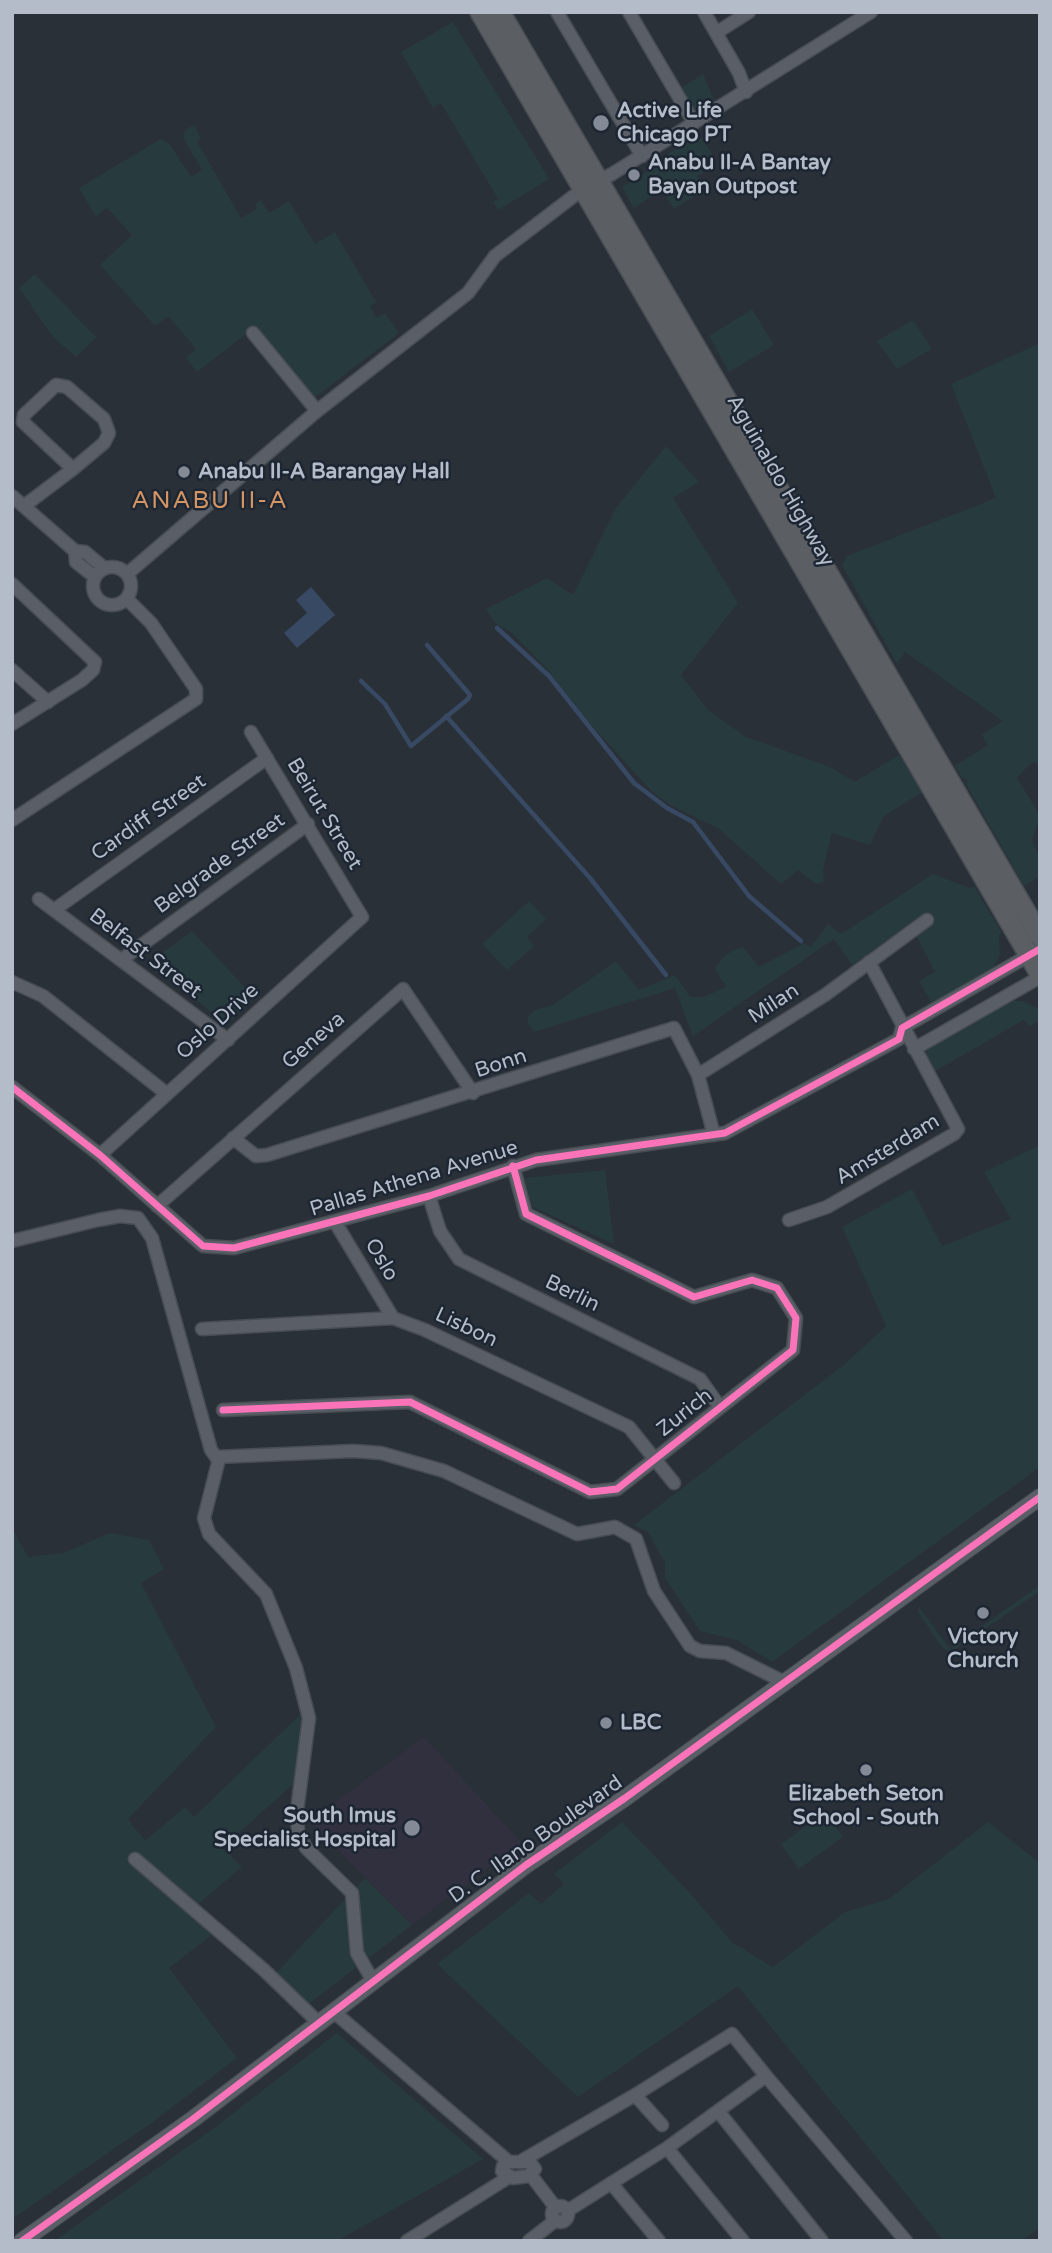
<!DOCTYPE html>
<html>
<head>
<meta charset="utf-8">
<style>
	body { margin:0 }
	#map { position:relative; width:1052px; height:2253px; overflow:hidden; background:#2a3038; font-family:"Varela Round",sans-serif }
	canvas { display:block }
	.frame { position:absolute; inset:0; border:14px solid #b4bcc9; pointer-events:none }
</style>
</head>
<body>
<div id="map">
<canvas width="1052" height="2253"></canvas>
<div class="frame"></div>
</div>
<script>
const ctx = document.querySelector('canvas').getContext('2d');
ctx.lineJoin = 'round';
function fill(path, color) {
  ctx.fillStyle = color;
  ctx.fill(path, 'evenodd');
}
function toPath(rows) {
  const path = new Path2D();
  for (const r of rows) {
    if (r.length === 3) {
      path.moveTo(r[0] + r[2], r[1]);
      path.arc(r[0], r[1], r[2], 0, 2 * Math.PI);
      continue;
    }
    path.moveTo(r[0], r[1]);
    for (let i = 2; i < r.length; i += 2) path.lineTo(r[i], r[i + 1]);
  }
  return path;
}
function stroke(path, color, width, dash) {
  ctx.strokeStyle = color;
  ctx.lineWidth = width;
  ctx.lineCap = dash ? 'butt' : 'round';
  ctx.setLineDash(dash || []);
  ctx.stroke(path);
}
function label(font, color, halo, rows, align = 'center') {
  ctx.font = font + ' "Varela Round",sans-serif';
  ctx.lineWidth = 5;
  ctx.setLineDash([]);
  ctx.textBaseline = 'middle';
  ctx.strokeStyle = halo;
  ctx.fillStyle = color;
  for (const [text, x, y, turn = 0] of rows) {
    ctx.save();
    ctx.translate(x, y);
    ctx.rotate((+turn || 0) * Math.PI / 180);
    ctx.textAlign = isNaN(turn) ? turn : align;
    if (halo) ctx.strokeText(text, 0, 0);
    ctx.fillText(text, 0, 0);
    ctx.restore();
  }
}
fill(toPath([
	[424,1737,522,1843,412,1925,309,1821]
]), '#31303e');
fill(toPath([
	[453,22,549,179,498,210,493,202,498,199,441,103,433,108,401,52],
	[703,74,715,103,695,112,679,89],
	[194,125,201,139,197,142,241,218,257,209,255,204,261,200,269,213,289,201,315,244,335,232,376,302,370,306,376,318,385,313,399,333,314,398,309,397,255,327,197,372,186,358,196,349,168,316,155,326,100,265,132,235,107,208,96,217,79,188,161,139,170,144,191,177,202,170,183,138,185,130],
	[699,134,715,158,700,168,703,173,697,176,700,181,689,189,693,197,674,209,661,190,634,208,622,187,648,171,646,168],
	[35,274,96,337,76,357,53,337,19,288],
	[752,309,774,345,729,372,709,336],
	[913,320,932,349,897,369,877,341],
	[1040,343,1040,766,1036,762,1030,764,1017,778,1038,812,1039,820,1032,840,1040,857,1040,877,1024,886,966,784,968,782,966,778,963,779,955,766,988,745,982,735,1003,721,905,652,897,664,842,565,847,556,996,498,951,384],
	[666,446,699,482,673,498,738,603,681,675,707,709,746,737,828,766,855,782,899,755,922,792,883,817,870,845,832,833,823,869,824,882,816,884,798,870,781,884,719,829,670,805,651,791,587,720,547,669,511,632,495,623,486,609,547,578,573,595,616,508],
	[933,874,970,888,974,886,1002,933,999,935,1000,955,993,967,932,1003,919,981,935,972,916,935,935,921,928,911,852,965,834,939,693,1036,675,988,534,1032,527,1022,529,1015,535,1010,553,1005,616,961,639,990,675,975,690,997,704,997,726,987,715,969,723,957,732,951,743,947,759,967,804,943,811,947,828,924,841,934],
	[529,901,546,919,527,937,534,946,507,970,482,944],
	[192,931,254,997,227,1025,150,962],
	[1012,1001,1023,1001,1035,1007,1040,1010,1040,1021,1029,1026,1024,1020,935,1071,926,1055,927,1050],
	[1040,1145,1040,1467,772,1662,737,1640,700,1631,665,1578,665,1563,648,1532,634,1525,845,1364,886,1326,842,1227,912,1189,942,1246,1011,1219,984,1172],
	[605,1170,614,1244,533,1207,524,1178],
	[12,1528,28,1557,63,1553,110,1533,149,1540,164,1569,141,1583,216,1727,128,1819,145,1841,185,1807,194,1817,312,1703,314,1723,310,1769,222,1848,242,1867,196,1906,132,1852,127,1857,214,1933,169,1968,237,2058,150,2124,12,2219],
	[1040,1585,1040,1591,951,1652,943,1649,918,1612,919,1607,950,1649],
	[825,1812,843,1837,799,1869,781,1844],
	[622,1822,689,1892,733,1943,773,1967,845,1912,889,1899,988,1822,1040,1863,1040,2228,1021,2241,944,2241,738,1986,578,2097,437,1964,529,1893,541,1904,564,1884,554,1874],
	[365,1878,412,1925,307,2005,274,1975],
	[337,2033,483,2159,337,2241,54,2241,214,2128]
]), '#273a3e');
fill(toPath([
	[311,587,335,615,297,648,284,633,307,613,296,600]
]), '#384963');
stroke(toPath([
	[497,628,549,676,634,783,667,808,693,822,749,896,801,941],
	[361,681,385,704,411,746,468,699,470,695,427,645],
	[446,716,590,878,666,975]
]), '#384963', 4.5);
const minor = toPath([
	[557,12,642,156],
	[629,12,694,123],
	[704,12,739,73,746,92],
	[716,33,749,12],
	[253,333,317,411],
	[12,496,75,551,85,552,104,568],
	[24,506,73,469,104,443,109,433,104,419,67,387,56,385,24,415,23,422,73,469],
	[75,551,76,562,95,577],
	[112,586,19],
	[127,574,317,411,468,293,495,256,583,189,612,174,871,12],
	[12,584,95,662,93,670,82,680,12,724],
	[12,670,48,702],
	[12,820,196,699,196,689,151,623,127,599],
	[39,899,228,1040],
	[54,910,267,758],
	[121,960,308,824],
	[12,982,43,996,167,1094],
	[914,1049,1040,977],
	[698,1075,825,995,927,920],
	[12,1087,100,1155,203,1246,234,1248,429,1196,536,1160,725,1133,899,1039,902,1028,1040,949],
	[233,1138,256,1156,267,1155,674,1028,698,1075,714,1135],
	[100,1155,362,917,251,732],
	[429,1196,440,1231,459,1259,700,1379,720,1407],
	[157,1206,403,989,473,1093],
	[789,1220,827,1207,954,1134,958,1129,869,962],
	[335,1222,393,1318],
	[12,1241,98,1220,120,1216,138,1218,152,1238,211,1450,216,1457,353,1451,381,1453,444,1471,577,1534,615,1527,636,1539,654,1591,690,1646,700,1651,726,1653,784,1682],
	[202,1329,393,1318,425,1330,629,1427,674,1483],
	[223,1410,410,1402,590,1492,617,1489,793,1350,796,1318,777,1288,752,1280,694,1297,526,1214,513,1166],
	[219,1459,204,1518,209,1534,266,1594,296,1668,309,1718,297,1811,298,1832,306,1848,352,1893,357,1953,373,1981],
	[135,1859,264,1970,319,2023],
	[334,2012,509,2162,530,2162,535,2169,528,2176,513,2178,502,2171,503,2166,509,2162],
	[766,2076,906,2241],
	[718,2111,822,2241],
	[667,2148,743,2241],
	[523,2160,635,2095,662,2125],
	[530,2174,556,2208],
	[611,2183,659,2241],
	[560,2214,8],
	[567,2211,667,2148,766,2076,732,2034,635,2095],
	[407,2241,509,2177],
	[529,2241,556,2220]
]);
const tertiary = toPath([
	[22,2241,193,2119,526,1865,625,1798,1040,1497]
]);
const trunk = toPath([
	[480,12,1040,974],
	[500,12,1040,936]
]);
stroke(minor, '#484c53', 15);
stroke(tertiary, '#484c53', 18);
stroke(trunk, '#474c53', 22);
stroke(minor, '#5a5e66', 12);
stroke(tertiary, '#5a5e66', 16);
stroke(trunk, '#5b5f64', 19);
stroke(toPath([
	[12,1087,100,1155,203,1246,234,1248,429,1196,536,1160,725,1133,899,1039,902,1028,1040,949],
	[223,1410,410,1402,590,1492,617,1489,793,1350,796,1318,777,1288,752,1280,694,1297,526,1214,513,1166],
	[22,2241,193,2119,526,1865,625,1798,1040,1497]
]), '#fb73b8', 7);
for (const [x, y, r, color] of [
	[601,123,9,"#848b96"],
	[634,175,7,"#848b96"],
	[184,472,7,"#848b96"],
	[983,1613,7,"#848b96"],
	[606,1723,7,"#848b96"],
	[866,1770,7,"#848b96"],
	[412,1828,9,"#848b96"]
]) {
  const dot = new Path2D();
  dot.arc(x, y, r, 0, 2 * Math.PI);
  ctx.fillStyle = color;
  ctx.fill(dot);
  stroke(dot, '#1d2633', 2.5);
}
label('bold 21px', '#b4bcc9', '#1d2633', [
	["Active Life",617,111],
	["Chicago PT",617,135],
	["Anabu II-A Bantay",648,163],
	["Bayan Outpost",648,187],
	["Anabu II-A Barangay Hall",198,472],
	["Victory",983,1637,"center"],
	["Church",983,1661,"center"],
	["LBC",620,1723],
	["Elizabeth Seton",866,1794,"center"],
	["School - South",866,1818,"center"],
	["South Imus",396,1816,"right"],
	["Specialist Hospital",396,1840,"right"]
], 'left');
label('21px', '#b4bcc9', '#1d2633', [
	["Aguinaldo Highway",780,481,60],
	["Beirut Street",324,814,59],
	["Cardiff Street",149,818,-35],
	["Belgrade Street",220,864,-36],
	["Belfast Street",145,954,37],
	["Milan",774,1004,-33],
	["Oslo Drive",218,1022,-42],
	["Geneva",314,1041,-41],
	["Bonn",501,1064,-18],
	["Amsterdam",888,1150,-31],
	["Pallas Athena Avenue",414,1179,-17],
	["Oslo",381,1260,59],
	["Berlin",572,1294,26],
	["Lisbon",466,1328,25],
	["Zurich",685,1413,-38],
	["D. C. Ilano Boulevard",536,1840,-35]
]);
ctx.letterSpacing = '2px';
label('24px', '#d59563', '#1d2633', [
	["ANABU II-A",210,502]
]);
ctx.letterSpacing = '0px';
</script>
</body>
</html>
